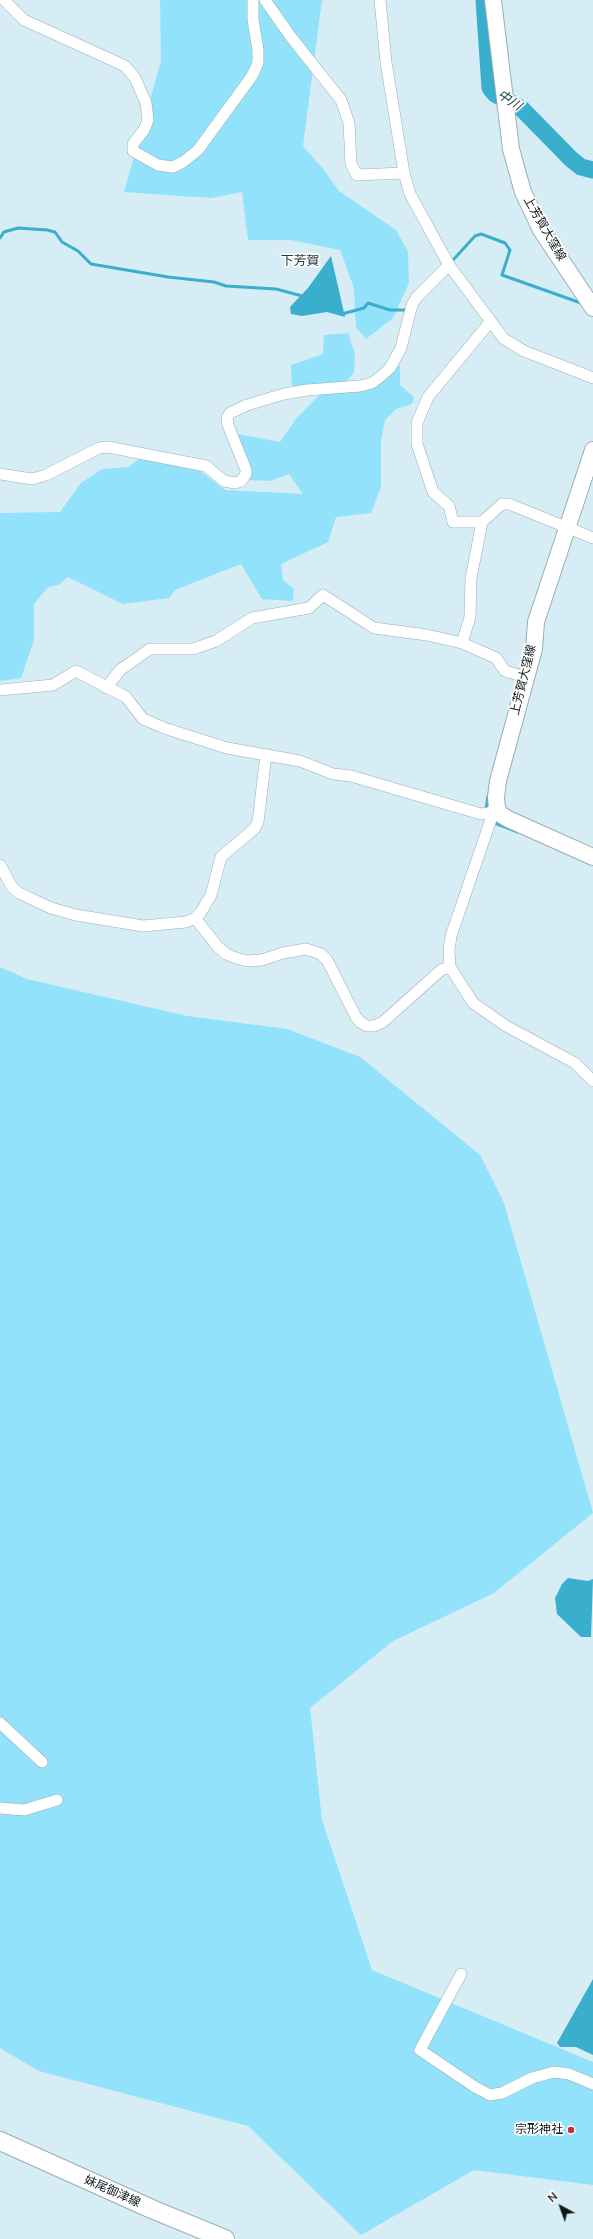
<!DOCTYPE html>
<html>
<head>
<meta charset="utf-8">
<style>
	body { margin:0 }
	#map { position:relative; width:593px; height:2239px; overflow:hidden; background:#d6edf5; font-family:"Nunito Sans",sans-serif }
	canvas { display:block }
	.north { position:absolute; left:541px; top:2187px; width:40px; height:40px; -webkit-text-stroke:3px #fff; paint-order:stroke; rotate:319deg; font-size:11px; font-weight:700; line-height:16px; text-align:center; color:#0f1719 }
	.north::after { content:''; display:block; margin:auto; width:14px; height:18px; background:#0f1719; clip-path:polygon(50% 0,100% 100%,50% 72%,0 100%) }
</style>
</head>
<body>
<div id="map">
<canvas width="593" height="2239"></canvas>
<div class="north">N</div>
</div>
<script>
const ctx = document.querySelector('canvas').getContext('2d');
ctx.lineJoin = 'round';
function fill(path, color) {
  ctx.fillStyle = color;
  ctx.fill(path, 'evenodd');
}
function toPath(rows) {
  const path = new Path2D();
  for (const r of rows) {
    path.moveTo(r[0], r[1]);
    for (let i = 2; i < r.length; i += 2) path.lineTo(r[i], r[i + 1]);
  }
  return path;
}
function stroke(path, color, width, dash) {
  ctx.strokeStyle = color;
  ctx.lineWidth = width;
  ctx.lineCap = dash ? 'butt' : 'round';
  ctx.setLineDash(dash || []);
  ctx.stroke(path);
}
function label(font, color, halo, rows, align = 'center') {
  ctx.font = font + ' "Nunito Sans","Noto Sans JP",sans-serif';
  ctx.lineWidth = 3.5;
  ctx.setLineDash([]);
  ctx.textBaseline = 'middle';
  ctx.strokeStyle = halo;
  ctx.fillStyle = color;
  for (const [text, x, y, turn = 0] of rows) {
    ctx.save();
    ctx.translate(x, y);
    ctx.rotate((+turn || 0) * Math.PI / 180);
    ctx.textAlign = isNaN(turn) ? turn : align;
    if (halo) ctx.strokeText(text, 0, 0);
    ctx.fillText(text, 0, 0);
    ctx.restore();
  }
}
fill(toPath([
	[160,0,322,0,303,146,323,169,339,191,396,230,408,252,409,283,393,318,366,339,356,327,354,288,340,250,291,240,248,240,242,192,211,198,124,192,161,61],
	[348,333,355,354,354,372,347,381,292,388,291,365,323,354,324,335],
	[400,365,400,385,414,397,412,404,396,409,385,420,381,440,381,487,371,513,336,517,328,542,281,564,283,580,294,589,293,601,262,599,241,564,175,590,169,598,123,604,68,577,58,585,48,587,34,604,34,640,21,678,0,681,0,513,60,512,81,483,102,469,129,467,141,457,200,471,225,490,303,494,289,474,269,481,249,480,252,473,237,434,280,442,296,419,321,393,355,390,364,391,380,383],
	[0,967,27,979,187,1016,287,1029,360,1057,480,1155,504,1203,593,1513,494,1593,393,1641,310,1708,322,1820,372,1970,593,2062,593,2185,474,2170,361,2235,248,2126,39,2071,0,2048]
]), '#91e2fa');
fill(toPath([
	[331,256,345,317,327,312,302,316,291,314,290,307,308,288],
	[568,1578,588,1581,593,1579,591,1637,581,1637,557,1614,555,1598,562,1584],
	[593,1979,593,2055,576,2047,560,2047,557,2043]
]), '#3aafcd');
stroke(toPath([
	[0,238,4,232,18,228,47,230,55,232,62,242,78,251,91,264,168,277,214,282,226,286,276,289,306,297],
	[454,259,475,236,481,234,505,243,510,250,502,275,581,303],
	[342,314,364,308,368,303,390,310,407,310],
	[486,810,488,796],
	[492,822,518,832]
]), '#3aafcd', 3);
stroke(toPath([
	[484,0,490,88,495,94,522,109,571,159,581,167,593,170]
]), '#3aafcd', 17);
const street = toPath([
	[4,0,24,20,125,66,135,78,146,103,148,120,144,130,133,144,133,151,158,165,173,167,183,162,198,150,252,76,258,63,258,50,253,20,253,0],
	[265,0,291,37,341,100,349,123,351,164,357,175,404,173],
	[380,0,386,62,404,173,410,194,449,265,504,339,524,351,593,378],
	[490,322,428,397,417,423,417,444,433,492,449,506,453,522,482,522,502,504,509,504,593,538],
	[0,474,32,479,46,475,99,448,108,447,206,466,224,481,235,483,241,481,246,474,246,470,228,425,227,418,230,413,247,405,284,394,307,390,360,386,372,383,381,376,390,368,401,348,412,305,417,297,449,265],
	[462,643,470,617,471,578,482,522],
	[106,688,120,670,150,649,193,649,216,641,252,618,309,608,323,595,374,628,427,635,462,643,496,658,505,671,526,677],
	[0,690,53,685,76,671,126,697,143,719,167,729,227,748,300,761,333,774,351,776,481,814,489,813,497,808],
	[496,808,490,822,451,936,449,950,450,967,473,1003,506,1026,575,1063,593,1081],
	[0,865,12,887,19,893,51,908,76,915,143,926,186,922,195,918,201,912,211,895,221,857,254,829,258,822,266,755],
	[195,918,218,947,226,954,236,958,247,961,262,960,283,953,306,949,321,954,327,960,356,1017,360,1022,367,1026,374,1026,383,1022,441,970,450,967],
	[0,1723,42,1762],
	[0,1808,24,1810,57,1800],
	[461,1974,420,2050,475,2087,490,2095,502,2093,532,2078,554,2072,569,2074,593,2084]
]);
const secondary = toPath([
	[493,0,511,149,523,192,541,230,593,308],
	[593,450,536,622,534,649,498,781,496,797,497,808,500,814,508,819,593,857]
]);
const primary = toPath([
	[0,2141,154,2210,225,2239]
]);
stroke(street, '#98aeb4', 12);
stroke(secondary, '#98aeb4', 18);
stroke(primary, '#98aeb4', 20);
stroke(street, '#fff', 11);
stroke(secondary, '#fff', 16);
stroke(primary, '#fff', 18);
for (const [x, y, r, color] of [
	[571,2130,4,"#bf2f3b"]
]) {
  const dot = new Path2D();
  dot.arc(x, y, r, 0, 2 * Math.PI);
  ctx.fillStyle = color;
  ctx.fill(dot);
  stroke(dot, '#fff', 1.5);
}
label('12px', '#0f1719', '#fff', [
	["上芳賀大窪線",544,229,60],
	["上芳賀大窪線",524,680,-76],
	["妹尾御津線",112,2192,24]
]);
label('12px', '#0f1719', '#fff', [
	["宗形神社",563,2130]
], 'right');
label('italic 13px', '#114350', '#fff', [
	["中川",509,101,33]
]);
label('13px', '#27393f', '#fff', [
	["下芳賀",300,262]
]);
</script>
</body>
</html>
